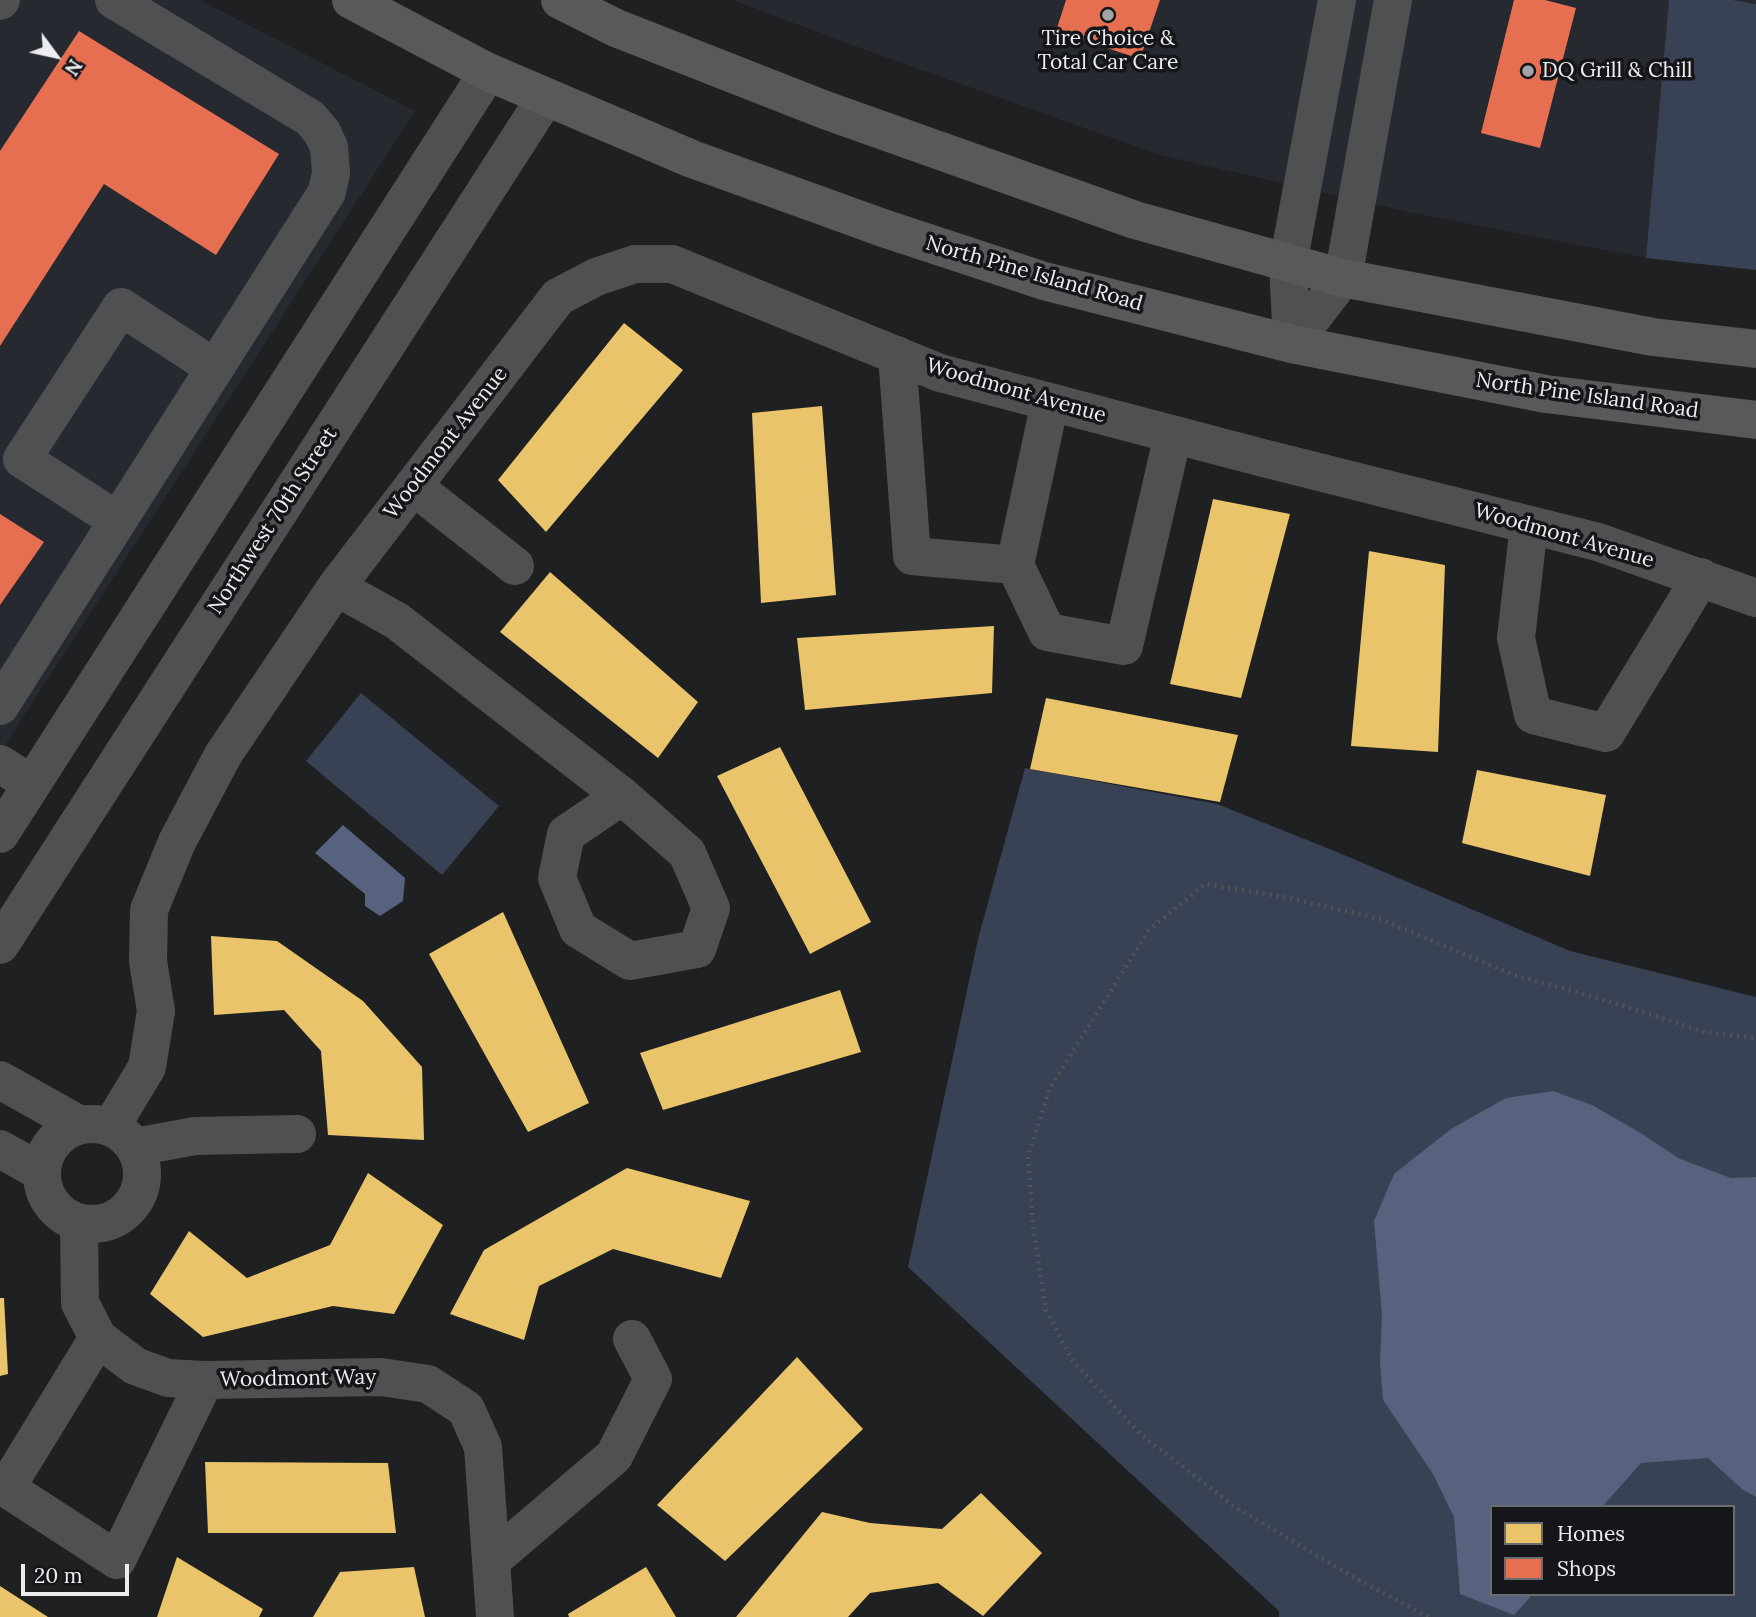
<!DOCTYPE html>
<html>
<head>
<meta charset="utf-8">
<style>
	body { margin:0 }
	#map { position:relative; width:1756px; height:1617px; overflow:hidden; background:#1f2021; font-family:Lora,serif }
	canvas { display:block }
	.legend { position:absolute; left:1490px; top:1505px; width:245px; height:91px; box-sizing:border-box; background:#151619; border:2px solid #6b6c6f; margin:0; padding:9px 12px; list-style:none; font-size:21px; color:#ededf0 }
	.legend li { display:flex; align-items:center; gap:14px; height:35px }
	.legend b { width:35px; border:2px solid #6b6c6f }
	.north { position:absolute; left:21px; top:21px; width:70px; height:70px; -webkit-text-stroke:5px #151619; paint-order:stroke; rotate:123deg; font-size:19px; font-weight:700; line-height:28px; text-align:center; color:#ededf0 }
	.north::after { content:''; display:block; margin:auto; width:24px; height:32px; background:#ededf0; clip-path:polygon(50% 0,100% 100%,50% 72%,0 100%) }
	.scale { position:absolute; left:21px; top:1564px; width:108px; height:32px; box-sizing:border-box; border:4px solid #ededf0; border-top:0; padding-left:9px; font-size:21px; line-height:24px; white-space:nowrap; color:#ededf0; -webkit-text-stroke:5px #151619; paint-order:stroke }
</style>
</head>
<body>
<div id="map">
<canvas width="1756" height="1617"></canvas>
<ul class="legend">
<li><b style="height:19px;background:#e9c46a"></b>Homes</li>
<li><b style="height:19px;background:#e76f51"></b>Shops</li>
</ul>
<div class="north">N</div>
<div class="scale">20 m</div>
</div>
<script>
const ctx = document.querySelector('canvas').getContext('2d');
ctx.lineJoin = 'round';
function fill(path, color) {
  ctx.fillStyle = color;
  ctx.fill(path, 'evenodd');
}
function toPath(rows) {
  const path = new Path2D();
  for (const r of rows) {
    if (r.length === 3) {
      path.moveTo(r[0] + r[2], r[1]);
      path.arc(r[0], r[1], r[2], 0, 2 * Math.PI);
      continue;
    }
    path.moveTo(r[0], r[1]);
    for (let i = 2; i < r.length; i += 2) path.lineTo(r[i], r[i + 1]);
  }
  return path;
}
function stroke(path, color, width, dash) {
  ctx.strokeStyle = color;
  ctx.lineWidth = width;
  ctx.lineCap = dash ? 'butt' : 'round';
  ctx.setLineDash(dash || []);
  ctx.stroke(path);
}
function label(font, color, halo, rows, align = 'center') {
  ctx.font = font + ' Lora,serif';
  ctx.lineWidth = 7;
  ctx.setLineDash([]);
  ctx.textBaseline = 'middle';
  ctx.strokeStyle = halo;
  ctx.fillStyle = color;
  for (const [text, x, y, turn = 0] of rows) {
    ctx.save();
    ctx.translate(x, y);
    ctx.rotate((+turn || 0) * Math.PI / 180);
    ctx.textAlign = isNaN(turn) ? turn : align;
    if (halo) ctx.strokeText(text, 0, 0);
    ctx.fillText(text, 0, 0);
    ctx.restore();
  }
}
fill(toPath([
	[0,0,200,0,415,111,0,753],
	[732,0,1756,0,1756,270,1646,258,1413,213,1160,155,863,49]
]), '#262930');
fill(toPath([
	[1669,0,1732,0,1756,4,1756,270,1646,258],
	[361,693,499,806,442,875,306,761],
	[1025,768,1217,804,1337,852,1570,951,1756,997,1756,1617,1279,1617,1279,1611,908,1267,978,939],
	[1492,1507,1733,1507,1733,1594,1492,1594]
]), '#394154');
fill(toPath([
	[343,825,405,878,403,901,380,916,365,906,365,894,315,853],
	[1553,1091,1592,1105,1639,1132,1680,1159,1731,1178,1756,1177,1756,1497,1742,1489,1708,1458,1641,1463,1602,1507,1492,1507,1492,1594,1533,1594,1514,1615,1460,1594,1454,1517,1433,1474,1383,1400,1380,1362,1382,1315,1374,1221,1394,1174,1451,1129,1506,1098]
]), '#57627f');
fill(toPath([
	[624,323,683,370,546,532,498,480],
	[822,406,836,595,761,603,752,413],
	[1213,499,1290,514,1241,698,1170,684],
	[1369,551,1445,565,1438,752,1351,746],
	[550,572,698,702,658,758,500,632],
	[994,626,992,693,805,710,797,638],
	[1046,698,1238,735,1220,802,1030,769],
	[780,747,871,922,810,954,717,776],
	[1477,770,1606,795,1590,876,1462,843],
	[503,912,589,1103,528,1132,429,954],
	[211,936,277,941,363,1001,422,1067,424,1140,328,1135,321,1051,284,1010,214,1015],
	[840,990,861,1052,663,1110,640,1053],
	[627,1168,750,1201,721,1278,613,1249,539,1286,524,1340,450,1314,484,1250],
	[368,1173,443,1225,394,1314,333,1306,203,1337,150,1294,189,1231,247,1278,330,1245],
	[0,1298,4,1298,8,1374,0,1376],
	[797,1357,863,1429,725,1561,657,1505],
	[205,1462,388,1463,396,1533,208,1533],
	[981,1493,1042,1553,983,1616,938,1583,870,1593,848,1617,736,1617,822,1512,870,1523,942,1529],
	[177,1557,263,1609,259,1617,157,1617],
	[414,1567,425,1617,313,1617,340,1572],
	[646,1567,676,1617,569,1617,568,1614],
	[0,1586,48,1617,0,1617]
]), '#e9c46a');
fill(toPath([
	[1066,0,1160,0,1140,59,1056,31],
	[1514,0,1545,0,1576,8,1540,148,1481,133],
	[79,31,279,154,216,255,104,184,0,346,0,151],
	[0,514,44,542,0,605]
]), '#e76f51');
stroke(toPath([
	[1428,1617,1350,1575,1235,1507,1140,1434,1072,1360,1046,1310,1033,1226,1028,1156,1050,1088,1149,930,1205,884,1284,897,1380,919,1514,975,1598,998,1705,1032,1756,1038]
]), '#535455', 4.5, [2, 5]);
stroke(toPath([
	[0,1,1,0],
	[1292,344,1343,278,1393,0],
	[1292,344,1288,264,1337,0],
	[897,355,912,556,1015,565,1050,402],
	[413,486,515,566],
	[118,521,22,459,121,307,215,368],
	[1529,525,1516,638,1533,715,1606,733,1701,577],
	[1015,565,1047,632,1124,646,1173,435],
	[336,587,397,621,622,796,687,853,711,908,697,949,630,961,578,929,557,878,566,834,622,796],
	[0,706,327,192,331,173,329,147,322,132,310,118,114,0],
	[0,764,32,784],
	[0,834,488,72],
	[0,945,546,97],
	[0,1080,80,1125],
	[92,1174,50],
	[111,1127,147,1067,156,1011,148,961,149,910,177,842,223,755,336,587,558,297,596,277,635,264,672,264,940,373,1263,458,1598,542,1756,598],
	[135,1147,195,1136,297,1134],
	[0,1149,41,1172],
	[79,1224,80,1303,98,1338,135,1366,168,1378,205,1380,381,1377,428,1384,466,1409,483,1447,495,1617],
	[98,1338,6,1488,117,1560,205,1380],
	[492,1560,614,1456,653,1379,632,1339]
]), '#4f5051', 38);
stroke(toPath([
	[351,0,488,72,692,159,883,228,1044,281,1292,344,1546,394,1756,420],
	[560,0,616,28,825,110,1135,220,1343,278,1653,337,1756,349]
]), '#58595a', 38);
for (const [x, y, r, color] of [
	[1108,15,7,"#a5a5a8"],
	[1528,71,7,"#a5a5a8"]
]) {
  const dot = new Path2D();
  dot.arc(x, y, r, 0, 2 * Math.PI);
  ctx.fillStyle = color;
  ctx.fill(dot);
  stroke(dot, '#151619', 2.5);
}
label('21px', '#ededf0', '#151619', [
	["Tire Choice &",1108,39],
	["Total Car Care",1108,63],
	["DQ Grill & Chill",1542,71,"left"]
]);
label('21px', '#ededf0', '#151619', [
	["North Pine Island Road",1034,274,16],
	["Woodmont Avenue",1016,391,16],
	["North Pine Island Road",1587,396,8],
	["Woodmont Avenue",446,443,-52],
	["Northwest 70th Street",273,521,-57],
	["Woodmont Avenue",1564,536,16],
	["Woodmont Way",298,1379,-1]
]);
</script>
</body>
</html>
